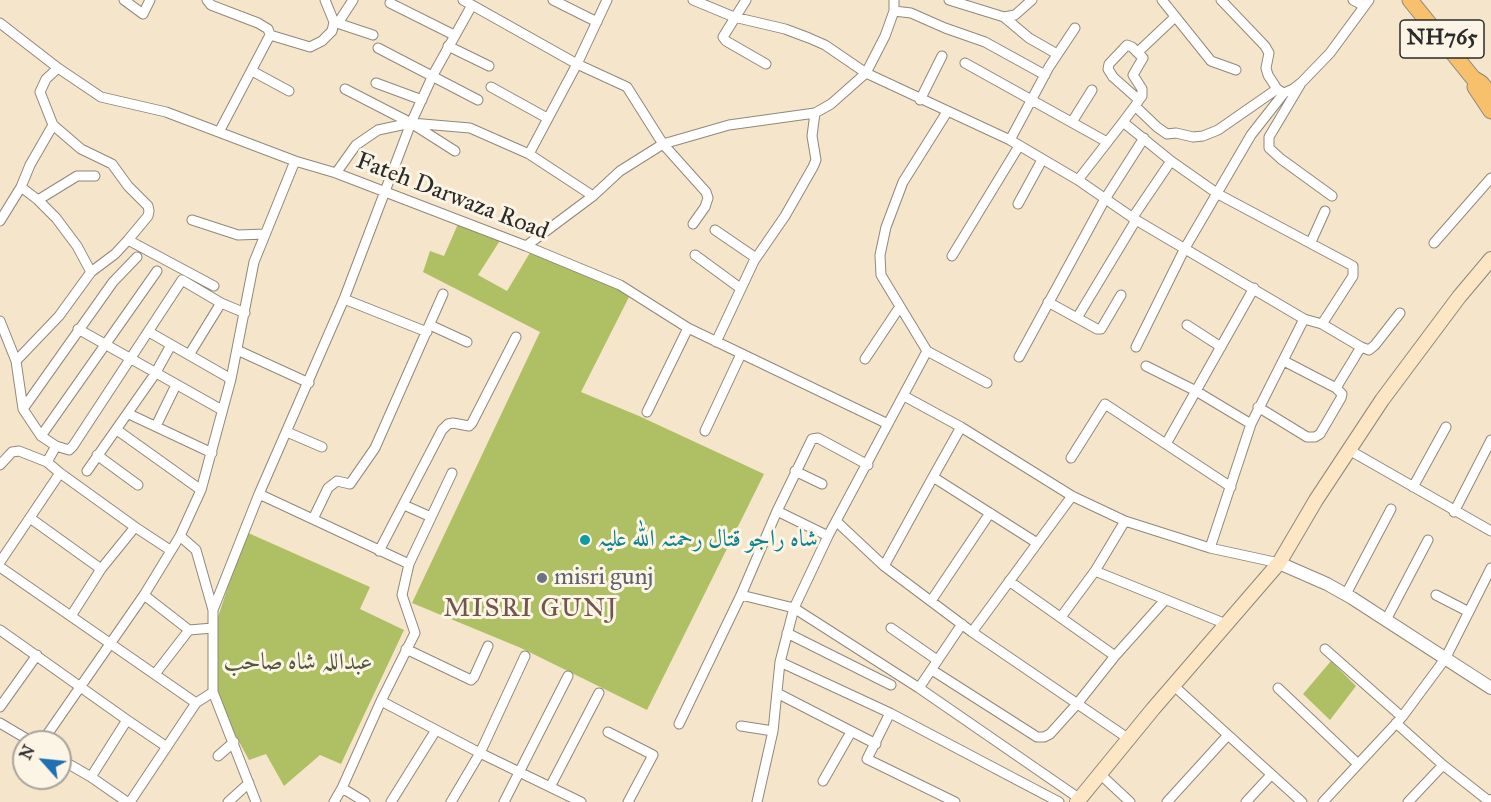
<!DOCTYPE html>
<html>
<head>
<meta charset="utf-8">
<style>
	body { margin:0 }
	#map { position:relative; width:1491px; height:802px; overflow:hidden; background:#f5e5cb; font-family:"IM FELL Great Primer",serif }
	canvas { display:block }
	.north { position:absolute; left:12px; top:730px; width:60px; height:60px; box-sizing:border-box; background:#fcf5e5; border:2px solid #a8a49b; border-radius:50%; rotate:297deg; font-size:16px; font-weight:700; line-height:24px; text-align:center; color:#2b2b2b }
	.north::after { content:''; display:block; margin:auto; width:21px; height:27px; background:#1f6fb2; clip-path:polygon(50% 0,100% 100%,50% 72%,0 100%) }
</style>
</head>
<body>
<div id="map">
<canvas width="1491" height="802"></canvas>
<div class="north">N</div>
</div>
<script>
const ctx = document.querySelector('canvas').getContext('2d');
ctx.lineJoin = 'round';
function fill(path, color) {
  ctx.fillStyle = color;
  ctx.fill(path, 'evenodd');
}
function toPath(rows) {
  const path = new Path2D();
  for (const r of rows) {
    path.moveTo(r[0], r[1]);
    for (let i = 2; i < r.length; i += 2) path.lineTo(r[i], r[i + 1]);
  }
  return path;
}
function stroke(path, color, width, dash) {
  ctx.strokeStyle = color;
  ctx.lineWidth = width;
  ctx.lineCap = dash ? 'butt' : 'round';
  ctx.setLineDash(dash || []);
  ctx.stroke(path);
}
function label(font, color, halo, rows, align = 'center') {
  ctx.font = font + ' "IM FELL Great Primer",Amiri,serif';
  ctx.lineWidth = 6;
  ctx.setLineDash([]);
  ctx.textBaseline = 'middle';
  ctx.strokeStyle = halo;
  ctx.fillStyle = color;
  for (const [text, x, y, turn = 0] of rows) {
    ctx.save();
    ctx.translate(x, y);
    ctx.rotate((+turn || 0) * Math.PI / 180);
    ctx.textAlign = isNaN(turn) ? turn : align;
    if (halo) ctx.strokeText(text, 0, 0);
    ctx.fillText(text, 0, 0);
    ctx.restore();
  }
}
fill(toPath([
	[458,224,501,239,478,275,507,291,531,251,630,295,581,392,639,416,764,474,647,710,521,648,412,603,540,332,423,272,430,251,444,256],
	[246,532,370,587,360,609,404,630,341,764,320,755,284,786,266,754,249,760,223,712,215,691,217,620],
	[1331,661,1356,686,1330,720,1303,694]
]), '#aec063');
const minor = toPath([
	[124,0,143,14,150,0],
	[207,0,211,5,258,23,268,29,270,35,219,132],
	[463,0,577,64,627,87,663,144,706,192,708,198,705,207,693,224],
	[553,0,597,22],
	[693,0,734,17,785,29,809,38,825,45,866,73,1010,140,1078,180,1136,220,1304,319,1251,424,1210,548],
	[746,0,723,37,726,41,766,64],
	[949,0,1004,17,1015,15,1032,0],
	[1162,0,1211,61,1236,70],
	[1221,0,1265,46,1269,53,1266,68,1268,75,1277,89,1282,92],
	[1353,0,1364,6],
	[390,3,454,35],
	[894,11,911,13,945,28,985,42,1045,75],
	[1004,17,1029,38,1057,54],
	[334,22,373,35],
	[0,23,58,68,101,97,166,112,295,161,336,173,526,246,620,285,688,328,888,424],
	[338,23,353,0],
	[270,35,310,47,322,41,332,31,334,22,325,0],
	[448,46,489,66],
	[378,48,478,100],
	[1138,52,1175,17],
	[965,63,1107,142],
	[252,71,289,91],
	[376,83,422,100],
	[1300,85,1269,137,1269,148,1281,159,1332,196],
	[491,87,547,118],
	[345,89,411,123,455,151],
	[920,100,942,56],
	[1135,106,1157,127,1167,134,1176,133,1193,137,1203,136,1218,130,1277,89],
	[1072,122,1092,90],
	[1123,122,1171,161,1218,194,1353,266,1353,276,1322,324,1304,319],
	[1010,140,1049,67,1075,28],
	[529,154,577,64,607,0],
	[336,173,356,145,378,130,411,123,470,128,529,154,593,196],
	[1078,180,1123,122,1135,106,1139,100,1142,96,1142,89,1133,75,1143,58,1132,47,1127,45,1109,64,1108,69,1113,77,1139,100],
	[21,187,38,200,56,218,77,246,91,272],
	[38,200,77,176,95,176],
	[1018,204,1042,160],
	[1133,217,1171,161],
	[192,220,238,235,265,234],
	[0,221,21,187,30,165,53,125,40,92,46,79,58,68],
	[715,230,756,258],
	[128,240,214,286],
	[1311,242,1325,211],
	[1434,243,1491,178],
	[526,246,593,196,620,171,663,144,729,125,815,113,831,104,866,73,885,36,894,11,894,0],
	[695,255,740,288],
	[952,256,1019,146],
	[344,299,427,332],
	[1048,302,1097,329,1101,329,1121,295],
	[1077,318,1136,220],
	[0,321,16,361,23,409,41,436,56,446,47,462],
	[1322,324,1361,347,1369,350,1375,345,1400,313],
	[430,325,467,342],
	[1187,325,1221,347],
	[78,329,222,410],
	[149,332,231,379],
	[716,342,754,261,785,216,813,167,816,160,812,136,815,113],
	[1136,347,1185,248,1251,135,1284,93,1293,89,1302,82,1330,53,1369,0],
	[237,350,309,383],
	[927,351,987,383],
	[189,355,221,303],
	[1019,357,1105,199,1144,138],
	[865,359,899,308],
	[16,361,59,316,91,272,115,254,128,240,148,216,149,211,148,206,128,186,112,164,81,149,53,125],
	[1146,366,1196,391,1251,424],
	[1336,388,1361,347],
	[904,396,961,427,1072,496,1125,521,1210,548,1279,563],
	[1258,407,1307,437,1315,437,1320,434,1341,398,1342,394,1336,388,1284,361],
	[23,409,113,282,137,257],
	[647,412,688,328],
	[129,414,212,453],
	[156,426,176,385],
	[961,427,933,477,1037,543],
	[117,430,201,490],
	[705,431,741,354],
	[287,432,322,447],
	[41,436,157,271],
	[1166,444,1254,288],
	[56,446,69,450,73,446,182,280,221,303,245,313],
	[1349,450,1491,531],
	[97,455,138,485],
	[1071,458,1105,404,1231,487],
	[0,465,12,452,19,451,47,462,60,473,0,562],
	[87,471,155,374,171,345],
	[795,471,822,484],
	[60,473,135,527],
	[1413,487,1446,427],
	[259,494,409,564],
	[404,505,431,517],
	[777,511,812,439,818,438,868,465],
	[1454,512,1491,440],
	[30,518,101,569],
	[313,519,328,488,337,481,350,484,375,448,443,294],
	[836,521,884,566,972,632,1129,739],
	[1125,521,1095,571,1226,624],
	[180,536,196,550,213,610],
	[379,551,442,430,448,424,453,423,469,426,472,423,516,337],
	[884,566,933,477],
	[0,567,196,703],
	[1009,581,1115,656],
	[1346,594,1391,509],
	[144,595,189,630],
	[741,595,794,608,919,688,1080,799],
	[1436,595,1469,612],
	[931,601,990,513],
	[71,616,101,569,135,527,170,550],
	[1061,617,1095,571],
	[1386,620,1428,540],
	[891,628,937,660],
	[0,630,127,720,91,777],
	[972,632,1072,496],
	[787,633,891,685],
	[406,649,471,680,474,677,488,646],
	[1325,649,1402,717],
	[780,662,890,713,1059,802],
	[932,670,1037,737,1044,737,1050,734,1077,704,1115,656,1165,600],
	[155,674,189,630,213,628],
	[1174,686,1302,802],
	[919,688,962,624],
	[1278,688,1358,764],
	[777,693,876,744],
	[381,701,415,633,402,595,409,564,452,473],
	[0,707,37,655],
	[890,713,867,759,955,802],
	[127,720,167,747],
	[0,723,32,742],
	[1396,723,1443,765,1490,802],
	[679,724,741,595,777,511,828,536],
	[741,726,773,731],
	[608,732,653,755,628,802],
	[42,742,144,595,180,536,201,490,231,379,254,262,295,161],
	[218,756,234,742],
	[60,759,91,777,127,802],
	[1100,774,1130,802],
	[823,781,851,732],
	[550,787,599,693],
	[342,788,365,802],
	[130,802,196,703,213,692],
	[228,802,249,783],
	[256,802,213,692,213,610,259,494,344,299,411,123,433,75,472,5],
	[334,802,342,788,381,701,480,753,581,802],
	[391,802,436,730],
	[451,802,480,753,525,656],
	[504,802,568,676],
	[757,802,773,731,780,662,794,608,828,536,927,351,881,275,880,255,886,227,903,182,947,112],
	[1167,802,1228,735],
	[1246,802,1271,775],
	[1323,802,1402,717,1445,659,1491,568],
	[1408,802,1443,765]
]);
const tertiary = toPath([
	[1279,563,1327,584,1352,598,1491,688],
	[1491,802,1491,801]
]);
const secondary = toPath([
	[1077,802,1153,709,1279,563,1316,500,1382,400,1459,297,1491,259]
]);
const trunk = toPath([
	[1410,0,1473,78,1481,83,1491,95],
	[1475,87,1491,111]
]);
stroke(minor, '#90887b', 11);
stroke(tertiary, '#90887b', 14);
stroke(secondary, '#90887b', 16);
stroke(trunk, '#90887b', 17);
stroke(minor, '#fff', 9);
stroke(tertiary, '#fff', 12);
stroke(secondary, '#fce6c4', 14);
stroke(trunk, '#f7c06c', 15);
for (const [x, y, r, color] of [
	[585,540,6,"#0f9aa8"],
	[542,578,6,"#6b7280"]
]) {
  const dot = new Path2D();
  dot.arc(x, y, r, 0, 2 * Math.PI);
  ctx.fillStyle = color;
  ctx.fill(dot);
  stroke(dot, '#fcf5e5', 2);
}
for (const [x, y, w] of [
	[1442,39,84]
]) {
  const box = new Path2D();
  box.roundRect(x - w / 2, y - 19, w, 38, 4.5);
  ctx.fillStyle = '#fcf5e5';
  ctx.fill(box);
  stroke(box, '#2b2b2b', 1.5);
}
label('bold 22px', '#2b2b2b', null, [
	["NH765",1442,39]
]);
label('24px', '#2b2b2b', '#fcf5e5', [
	["Fateh Darwaza Road",452,197,21]
]);
label('24px', '#0d838f', '#fcf5e5', [
	["شاہ راجو قتال رحمتہ اللہ علیہ",597,540]
], 'left');
label('24px', '#5b616d', '#fcf5e5', [
	["misri gunj",554,578]
], 'left');
label('24px', '#52583c', '#fcf5e5', [
	["عبداللہ شاہ صاحب",298,663]
]);
ctx.letterSpacing = '1.5px';
label('26px', '#71564c', '#fcf5e5', [
	["MISRI GUNJ",531,610]
]);
ctx.letterSpacing = '0px';
</script>
</body>
</html>
